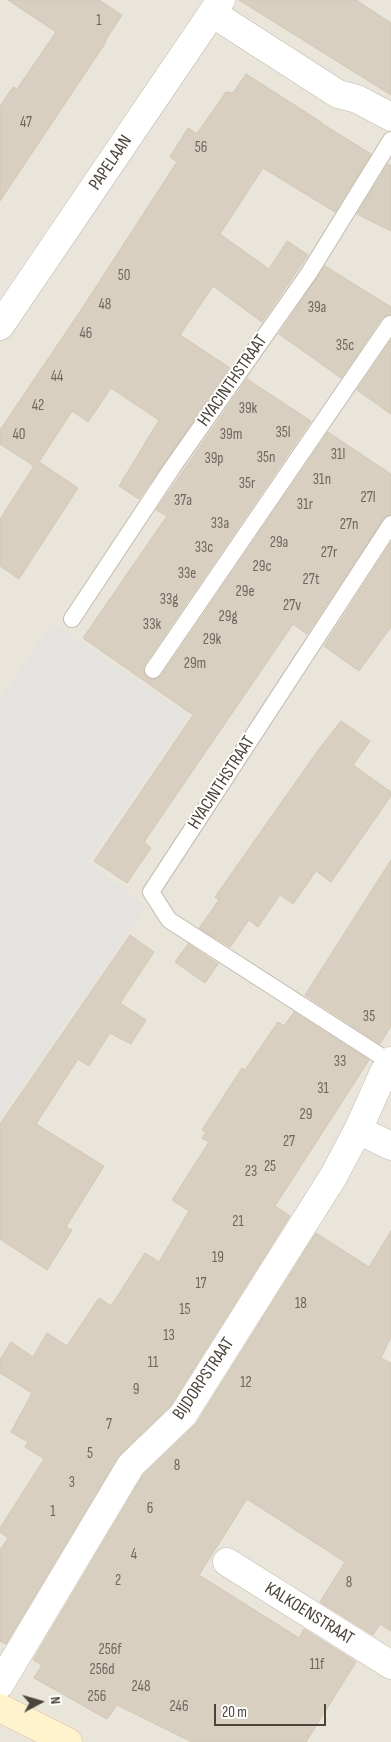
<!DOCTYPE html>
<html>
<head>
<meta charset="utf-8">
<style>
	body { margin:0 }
	#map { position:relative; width:391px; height:1742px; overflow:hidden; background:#f6f3ec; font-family:"Sofia Sans Condensed",sans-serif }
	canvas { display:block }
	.north { position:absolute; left:15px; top:1677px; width:50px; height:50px; -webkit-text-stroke:4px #fff; paint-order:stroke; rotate:84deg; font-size:14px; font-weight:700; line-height:20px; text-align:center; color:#4b4439 }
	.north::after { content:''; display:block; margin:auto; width:18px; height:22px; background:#4b4439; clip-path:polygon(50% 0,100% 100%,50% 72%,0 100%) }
	.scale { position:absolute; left:214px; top:1704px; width:112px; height:22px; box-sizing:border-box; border:2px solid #4b4439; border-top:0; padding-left:6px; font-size:15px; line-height:18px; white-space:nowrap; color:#4b4439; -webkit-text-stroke:4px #fff; paint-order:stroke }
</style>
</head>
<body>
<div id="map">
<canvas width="391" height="1742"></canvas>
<div class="north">N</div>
<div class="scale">20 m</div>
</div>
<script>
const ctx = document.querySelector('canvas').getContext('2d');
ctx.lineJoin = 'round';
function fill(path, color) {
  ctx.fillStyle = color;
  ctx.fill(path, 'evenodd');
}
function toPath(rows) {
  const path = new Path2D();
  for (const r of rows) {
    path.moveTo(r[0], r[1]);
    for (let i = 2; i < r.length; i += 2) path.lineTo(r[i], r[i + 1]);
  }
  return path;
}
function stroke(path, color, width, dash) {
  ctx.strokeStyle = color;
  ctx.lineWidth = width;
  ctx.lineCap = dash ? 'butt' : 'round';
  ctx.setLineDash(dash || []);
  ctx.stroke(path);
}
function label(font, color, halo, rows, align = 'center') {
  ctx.font = font + ' "Sofia Sans Condensed",sans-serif';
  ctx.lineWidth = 4;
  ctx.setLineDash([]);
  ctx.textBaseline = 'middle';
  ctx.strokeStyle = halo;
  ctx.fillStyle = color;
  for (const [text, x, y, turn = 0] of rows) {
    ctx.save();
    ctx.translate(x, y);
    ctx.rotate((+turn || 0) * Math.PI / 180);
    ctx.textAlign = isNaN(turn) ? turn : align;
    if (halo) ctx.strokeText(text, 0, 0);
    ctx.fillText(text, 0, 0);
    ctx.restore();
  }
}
fill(toPath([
	[0,0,391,0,391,1742,0,1742]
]), '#eae5da');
fill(toPath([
	[52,622,189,716,87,862,146,907,0,1118,0,700]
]), '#e5e3e0');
const building = toPath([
	[8,0,99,0,122,15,105,41,106,42,0,201,0,106,13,87,17,89,56,32,8,0],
	[239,0,356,0,391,23,391,95,239,0],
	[246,74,321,122,321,123,371,154,335,212,263,168,220,234,269,269,287,241,308,255,262,322,213,286,180,335,230,368,139,499,119,486,159,420,111,388,88,422,72,411,39,462,78,488,19,579,0,566,0,519,34,466,0,444,0,430,81,310,177,162,170,157,188,128,197,134,198,132,226,92,233,93,246,74],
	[388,164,391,166,391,231,357,214,388,164],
	[325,266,391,307,391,314,386,315,382,318,341,378,279,334,325,266],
	[391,340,391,414,357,390,391,340],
	[247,379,311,421,145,664,143,670,147,678,153,680,161,676,328,432,391,474,391,514,383,519,307,634,293,624,144,842,151,848,127,883,94,861,193,715,83,638,167,516,156,510,247,379],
	[391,542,391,627,359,671,324,646,391,542],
	[341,721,370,741,353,765,391,792,391,796,331,882,316,871,293,904,280,895,258,927,249,920,230,947,199,928,219,900,215,897,319,749,341,721],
	[391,860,391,1026,380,1044,305,995,391,860],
	[130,935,154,952,120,1003,146,1020,131,1044,110,1033,89,1066,78,1059,36,1124,104,1166,66,1227,72,1230,47,1270,0,1239,0,1124,130,935],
	[188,944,218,964,205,983,175,962,188,944],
	[294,1012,369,1060,275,1206,290,1216,171,1405,118,1457,6,1644,0,1641,0,1550,8,1538,0,1532,0,1528,44,1459,25,1447,28,1442,11,1432,32,1393,0,1373,0,1360,11,1342,33,1357,47,1333,67,1346,99,1298,111,1306,145,1253,159,1262,189,1211,172,1200,209,1142,202,1138,206,1132,202,1130,242,1068,245,1070,278,1022,284,1026,294,1012],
	[391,1231,391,1337,381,1358,391,1363,391,1631,380,1624,373,1635,320,1602,345,1562,247,1499,199,1575,299,1638,304,1629,356,1662,306,1742,192,1742,117,1705,107,1719,34,1678,42,1665,33,1660,143,1475,196,1424,316,1233,369,1267,391,1231]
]);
fill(building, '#d8cfc1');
stroke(building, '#d3c7b4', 1);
const lane = toPath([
	[72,619,172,468,309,273,391,140],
	[153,670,390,324],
	[390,1062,169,920,151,892,391,524]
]);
const street = toPath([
	[212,13,338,94,357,99,391,117],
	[0,326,221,0],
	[358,1130,391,1146],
	[227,1562,391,1665],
	[0,1684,131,1465,183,1415,333,1177,358,1130,384,1072,391,1061]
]);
const secondary = toPath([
	[0,1708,68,1742]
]);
stroke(lane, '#c2bbae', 18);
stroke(street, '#c2bbae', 29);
stroke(secondary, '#d6c79b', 29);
stroke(lane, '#fff', 16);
stroke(street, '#fff', 28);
stroke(secondary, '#fff3cd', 28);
label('15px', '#6e675b', null, [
	["1",99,21],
	["47",26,123],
	["56",201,148],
	["50",124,276],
	["48",105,305],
	["39a",317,308],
	["46",86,334],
	["35c",345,346],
	["44",57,377],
	["42",38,406],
	["39k",248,409],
	["35l",283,433],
	["40",19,435],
	["39m",231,435],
	["31l",338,455],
	["35n",266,458],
	["39p",214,459],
	["31n",322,480],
	["35r",247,484],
	["27l",368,498],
	["37a",183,501],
	["31r",305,505],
	["33a",220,524],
	["27n",349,525],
	["29a",279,543],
	["33c",204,548],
	["27r",329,553],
	["29c",262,567],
	["33e",187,574],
	["27t",311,580],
	["29e",245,592],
	["33g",169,600],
	["27v",292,606],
	["29g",228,617],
	["33k",152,625],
	["29k",212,640],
	["29m",195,664],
	["35",369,1017],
	["33",340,1062],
	["31",323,1089],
	["29",306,1115],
	["27",289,1142],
	["25",270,1167],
	["23",251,1172],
	["21",238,1222],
	["19",218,1258],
	["17",201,1284],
	["18",301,1304],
	["15",185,1310],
	["13",169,1336],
	["11",153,1363],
	["12",246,1383],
	["9",136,1390],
	["7",109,1425],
	["5",90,1454],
	["8",177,1466],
	["3",72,1483],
	["6",150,1509],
	["1",53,1512],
	["4",134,1555],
	["2",118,1581],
	["8",349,1583],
	["256f",110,1650],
	["11f",317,1665],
	["256d",102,1670],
	["248",141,1687],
	["256",97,1697],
	["246",179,1707]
]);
label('18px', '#4b4439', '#fff', [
	["PAPELAAN",111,163,-56],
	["HYACINTHSTRAAT",233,381,-55],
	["HYACINTHSTRAAT",222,783,-57],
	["BIJDORPSTRAAT",204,1379,-56],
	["KALKOENSTRAAT",309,1614,32]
]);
</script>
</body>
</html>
